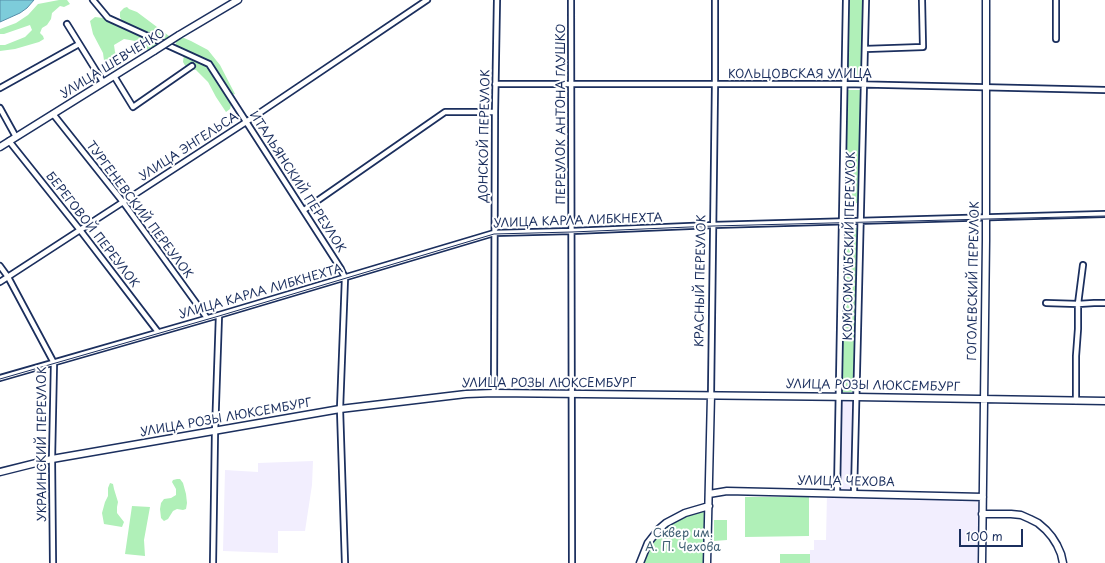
<!DOCTYPE html>
<html>
<head>
<meta charset="utf-8">
<style>
	body { margin:0 }
	#map { position:relative; width:1105px; height:563px; overflow:hidden; background:#fff; font-family:"Playpen Sans",sans-serif }
	canvas { display:block }
	.scale { position:absolute; left:959px; top:529px; width:64px; height:18px; box-sizing:border-box; border:2px solid #1b2f5e; border-top:0; padding-left:5px; font-size:12px; line-height:14px; white-space:nowrap; color:#1b2f5e; -webkit-text-stroke:3px #fff; paint-order:stroke }
</style>
</head>
<body>
<div id="map">
<canvas width="1105" height="563"></canvas>
<div class="scale">100 m</div>
</div>
<script>
const ctx = document.querySelector('canvas').getContext('2d');
ctx.lineJoin = 'round';
function fill(path, color) {
  ctx.fillStyle = color;
  ctx.fill(path, 'evenodd');
}
function toPath(rows) {
  const path = new Path2D();
  for (const r of rows) {
    path.moveTo(r[0], r[1]);
    for (let i = 2; i < r.length; i += 2) path.lineTo(r[i], r[i + 1]);
  }
  return path;
}
function stroke(path, color, width, dash) {
  ctx.strokeStyle = color;
  ctx.lineWidth = width;
  ctx.lineCap = dash ? 'butt' : 'round';
  ctx.setLineDash(dash || []);
  ctx.stroke(path);
}
function label(font, color, halo, rows, align = 'center') {
  ctx.font = font + ' "Playpen Sans",sans-serif';
  ctx.lineWidth = 4;
  ctx.setLineDash([]);
  ctx.textBaseline = 'middle';
  ctx.strokeStyle = halo;
  ctx.fillStyle = color;
  for (const [text, x, y, turn = 0] of rows) {
    ctx.save();
    ctx.translate(x, y);
    ctx.rotate((+turn || 0) * Math.PI / 180);
    ctx.textAlign = isNaN(turn) ? turn : align;
    if (halo) ctx.strokeText(text, 0, 0);
    ctx.fillText(text, 0, 0);
    ctx.restore();
  }
}
fill(toPath([
	[839,397,856,397,854,493,983,497,982,563,810,563,810,550,814,550,814,540,826,540,827,493,836,493],
	[313,461,312,485,305,531,278,531,278,553,223,551,225,470,258,472,258,463]
]), '#f2eefe');
fill(toPath([
	[59,0,67,0,70,4,64,7,60,6,52,13,51,19,47,25,42,28,40,33,43,36,44,39,39,42,15,49,0,51,0,45,5,45,25,37,32,30,30,25,4,34,0,34,0,29,16,23,28,15,38,4],
	[848,0,865,0,863,77,846,76],
	[127,7,129,9,137,12,169,36,168,40,148,50,141,46,135,41,124,39,114,45,115,52,120,64,114,70,108,71,105,68,103,53,93,34,90,21,95,17,103,18,124,28,123,23,120,17,120,12,124,8],
	[181,38,184,38,191,41,208,50,220,65,235,94,231,95,210,67,203,63,210,70,226,94,231,105,230,109,226,112,216,97,208,82,196,70,187,69,183,62,184,54,179,52,175,46,177,40],
	[846,90,863,90,860,199,857,203,851,205,846,202,844,199],
	[844,228,858,228,855,392,840,392],
	[177,479,180,479,183,483,186,494,187,503,186,509,183,510,177,509,173,511,168,519,164,521,161,518,160,509,161,503,164,499,171,498,176,495,176,489,172,482,173,480],
	[110,483,113,484,114,489,118,502,117,507,117,513,124,522,122,527,104,524,102,513,105,502,108,496,108,488],
	[745,497,809,497,809,536,745,537],
	[132,506,150,507,144,540,145,556,125,554],
	[701,510,704,511,706,514,705,563,643,563,644,558,650,543,660,530,678,518],
	[714,520,727,520,727,540,714,541],
	[780,554,810,554,810,563,780,563]
]), '#b0f0b8');
const water = toPath([
	[0,0,34,0,27,8,20,13,0,22,0,0]
]);
fill(water, '#7dccda');
stroke(water, '#568da8', 1);
const street = toPath([
	[93,0,108,18,209,64,341,269,345,278,340,409,345,563],
	[571,0,572,563],
	[67,24,103,82],
	[1056,39,1056,0],
	[865,49,923,47,922,0],
	[114,76,133,107,192,66],
	[495,84,845,84,1105,90],
	[0,88,79,44],
	[0,108,16,137],
	[53,114,123,202,207,318],
	[9,141,80,230,158,332],
	[304,210,445,112,495,112],
	[0,266,8,277,54,363,52,459,53,563],
	[0,282,246,122,427,0],
	[1046,303,1078,304,1094,303,1105,303],
	[0,378,219,315,494,233,572,231,713,225,1105,214],
	[494,393,495,112,497,0],
	[711,395,715,85,715,0],
	[1076,401,1076,356,1078,329,1078,304,1083,265],
	[837,493,846,0],
	[854,493,866,0],
	[213,563,215,432,219,315]
]);
const secondary = toPath([
	[179,35,238,0],
	[0,147,154,51],
	[0,472,52,459,340,409,466,394,494,393,856,397,1105,401],
	[709,494,727,491,983,497],
	[982,514,1011,514,1021,515,1030,519,1038,523,1046,530,1052,537,1057,545,1061,554,1063,563],
	[640,563,648,543,659,529,666,523,685,513,709,506],
	[707,563,711,395],
	[982,563,986,240,986,0]
]);
stroke(street, '#1b2f5e', 8);
stroke(secondary, '#1b2f5e', 9);
stroke(street, '#fff', 4.5);
stroke(secondary, '#fff', 6);
stroke(toPath([
	[0,379,219,316,494,234,572,232,713,226,1105,216]
]), '#1b2f5e', 1);
const secondaryBridge = toPath([
	[154,51,179,35]
]);
stroke(secondaryBridge, '#1b2f5e', 9, []);
stroke(secondaryBridge, '#fff', 6);
label('12px', '#1b2f5e', '#fff', [
	["УЛИЦА ШЕВЧЕНКО",113,64,-32],
	["КОЛЬЦОВСКАЯ УЛИЦА",800,75],
	["ПЕРЕУЛОК АНТОНА ГЛУШКО",562,114,-90],
	["ДОНСКОЙ ПЕРЕУЛОК",485,136,-89],
	["УЛИЦА ЭНГЕЛЬСА",189,147,-33],
	["ИТАЛЬЯНСКИЙ ПЕРЕУЛОК",297,182,57],
	["ТУРГЕНЕВСКИЙ ПЕРЕУЛОК",139,210,53],
	["УЛИЦА КАРЛА ЛИБКНЕХТА",578,221,-2],
	["БЕРЕГОВОЙ ПЕРЕУЛОК",92,230,52],
	["КОМСОМОЛЬСКИЙ ПЕРЕУЛОК",850,246,-89],
	["КРАСНЫЙ ПЕРЕУЛОК",701,281,-89],
	["ГОГОЛЕВСКИЙ ПЕРЕУЛОК",974,281,-89],
	["УЛИЦА КАРЛА ЛИБКНЕХТА",261,292,-16],
	["УЛИЦА РОЗЫ ЛЮКСЕМБУРГ",549,384],
	["УЛИЦА РОЗЫ ЛЮКСЕМБУРГ",873,386,1],
	["УЛИЦА РОЗЫ ЛЮКСЕМБУРГ",226,418,-10],
	["УКРАИНСКИЙ ПЕРЕУЛОК",43,444,-90],
	["УЛИЦА ЧЕХОВА",846,482,1]
]);
label('12px', '#405f74', '#fff', [
	["Сквер им.",683,534],
	["А. П. Чехова",683,548]
]);
</script>
</body>
</html>
